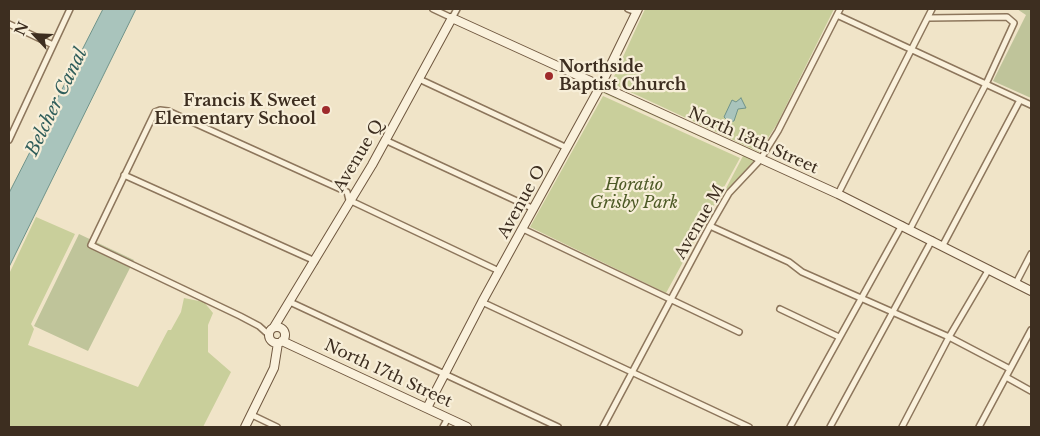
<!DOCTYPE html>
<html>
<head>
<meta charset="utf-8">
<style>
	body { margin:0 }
	#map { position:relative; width:1040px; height:436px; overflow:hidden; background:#f0e4c8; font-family:"Libre Baskerville",serif }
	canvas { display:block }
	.frame { position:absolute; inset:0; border:10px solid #3d2e20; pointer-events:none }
	.north { position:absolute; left:10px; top:10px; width:50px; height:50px; -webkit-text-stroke:4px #f7eed8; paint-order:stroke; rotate:295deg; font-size:14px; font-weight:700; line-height:20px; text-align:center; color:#3d2e20 }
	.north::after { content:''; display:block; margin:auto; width:18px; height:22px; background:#3d2e20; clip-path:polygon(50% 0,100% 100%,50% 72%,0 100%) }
</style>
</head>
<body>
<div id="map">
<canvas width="1040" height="436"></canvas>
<div class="frame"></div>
<div class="north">N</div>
</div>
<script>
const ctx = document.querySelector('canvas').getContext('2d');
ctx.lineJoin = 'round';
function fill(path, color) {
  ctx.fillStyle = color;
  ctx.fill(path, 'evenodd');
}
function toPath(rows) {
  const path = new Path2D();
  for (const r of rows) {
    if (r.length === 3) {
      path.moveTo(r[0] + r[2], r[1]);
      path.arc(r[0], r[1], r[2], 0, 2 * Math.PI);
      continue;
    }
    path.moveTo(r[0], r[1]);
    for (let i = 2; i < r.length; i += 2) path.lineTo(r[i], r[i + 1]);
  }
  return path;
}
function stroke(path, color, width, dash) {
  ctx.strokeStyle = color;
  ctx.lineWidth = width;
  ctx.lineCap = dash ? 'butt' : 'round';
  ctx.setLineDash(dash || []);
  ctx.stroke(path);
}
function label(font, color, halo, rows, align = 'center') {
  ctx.font = font + ' "Libre Baskerville",serif';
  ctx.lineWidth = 4.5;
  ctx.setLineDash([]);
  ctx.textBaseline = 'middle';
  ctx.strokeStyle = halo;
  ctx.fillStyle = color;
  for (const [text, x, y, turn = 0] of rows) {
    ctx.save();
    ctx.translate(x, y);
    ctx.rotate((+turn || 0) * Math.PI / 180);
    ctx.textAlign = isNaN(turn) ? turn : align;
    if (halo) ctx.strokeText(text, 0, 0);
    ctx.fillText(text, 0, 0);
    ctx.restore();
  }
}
fill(toPath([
	[645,9,834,9,777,124,759,152,611,83],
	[602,91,755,160,726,191,708,223,743,156,603,93,600,95,585,122],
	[603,96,740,158,666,293,530,227],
	[36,217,75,234,31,324,34,329,28,345,138,387,168,330,171,330,181,312,184,298,204,302,213,313,208,325,208,352,231,372,203,427,9,427,9,274]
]), '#c9cf9b');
fill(toPath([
	[1017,9,1031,9,1031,98,993,81,1026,15],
	[79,234,134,260,88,351,34,326]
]), '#bfc49a');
const water = toPath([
	[103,9,136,9,9,267,9,193,103,9],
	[741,98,746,108,738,109,734,121,729,122,724,117,732,100,736,102,741,98]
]);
fill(water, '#a9c4bc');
stroke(water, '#6f938a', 1);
const street = toPath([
	[433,9,452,18,457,9],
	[628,9,636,12],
	[837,15,1031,105],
	[9,24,53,45],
	[419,79,567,148],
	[9,140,70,9],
	[385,140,534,209],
	[124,175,315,261],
	[838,194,932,9],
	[710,226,789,262,802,272,949,337,1010,369],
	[523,229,739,332],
	[910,229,986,84,1014,23,1007,17,928,18],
	[943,245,1020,100],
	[1016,283,1031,254],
	[290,302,558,427],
	[482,302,749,427],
	[780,309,839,337],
	[269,335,259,326,240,316,91,245,155,112,160,110,168,111,347,192,349,200,499,271],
	[1006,377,1031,391],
	[252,415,277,427],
	[443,427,448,418],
	[603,427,710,226,729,193,760,160,778,131,840,9],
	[790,427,902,225],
	[830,427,932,240],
	[902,427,949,337,989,269],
	[979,427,1031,330]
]);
const secondary = toPath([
	[274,327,372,165,452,18,838,194,1031,291],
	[277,335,8],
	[282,341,467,427],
	[427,408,482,302,600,87,638,9],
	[245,427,274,368,278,343]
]);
stroke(street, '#8d765c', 8);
stroke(secondary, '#6f573f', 10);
stroke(street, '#faf1dc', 5);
stroke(secondary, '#faf1dc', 8);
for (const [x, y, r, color] of [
	[549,76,5,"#9e2a2b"],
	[326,110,5,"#9e2a2b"]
]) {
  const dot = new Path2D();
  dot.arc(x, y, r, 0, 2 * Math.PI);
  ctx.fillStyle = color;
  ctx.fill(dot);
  stroke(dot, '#f7eed8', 2);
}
label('bold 16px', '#3d2e20', '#f7eed8', [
	["Northside",559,67],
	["Baptist Church",559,85],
	["Francis K Sweet",316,101,"right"],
	["Elementary School",316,119,"right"]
], 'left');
label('16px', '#3d2e20', '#f7eed8', [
	["North 13th Street",753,141,24],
	["Avenue Q",359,156,-59],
	["Avenue O",522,202,-61],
	["Avenue M",700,222,-60],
	["North 17th Street",388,374,25]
]);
label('italic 16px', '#4d5a26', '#f7eed8', [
	["Horatio",634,185],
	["Grisby Park",634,203]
]);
label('italic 18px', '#2f5d5a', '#f7eed8', [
	["Belcher Canal",57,102,-64]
]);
</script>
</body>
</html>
